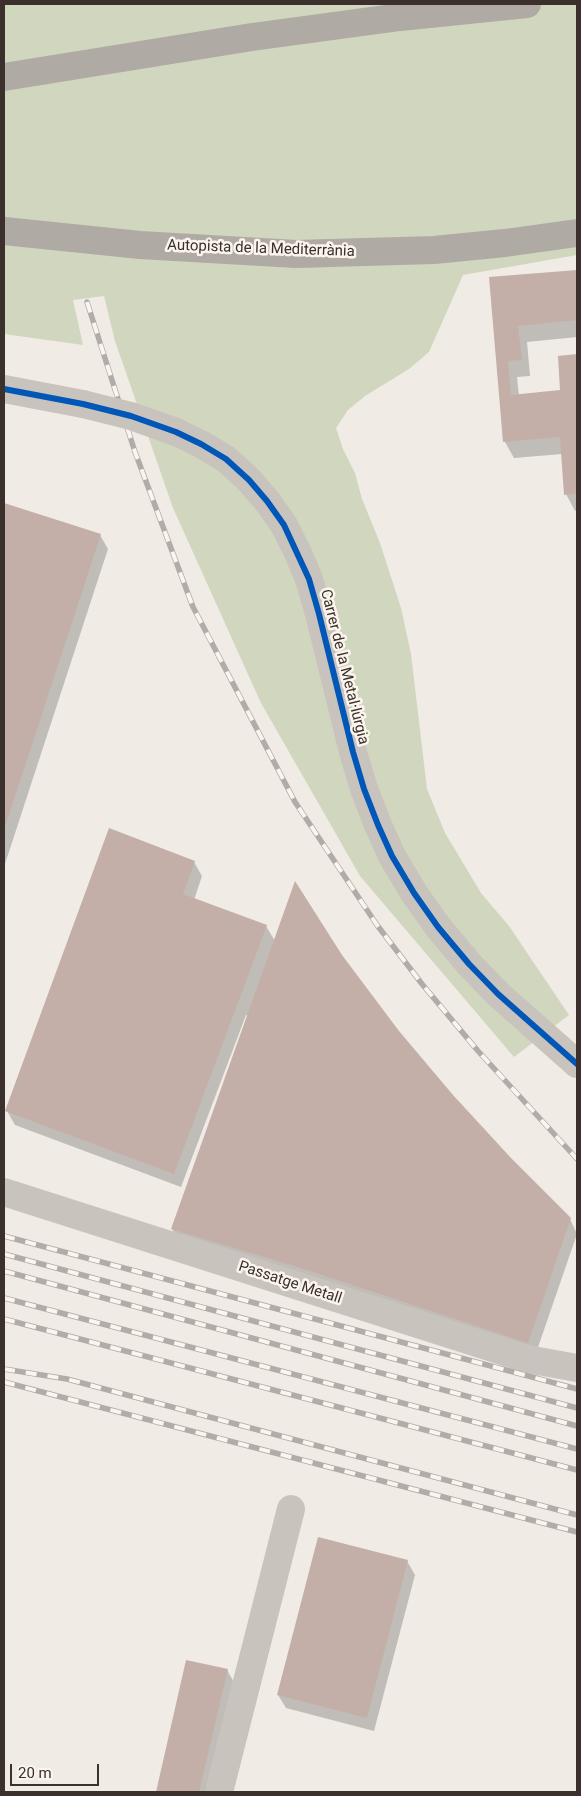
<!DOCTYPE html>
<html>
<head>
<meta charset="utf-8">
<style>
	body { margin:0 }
	#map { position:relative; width:581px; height:1796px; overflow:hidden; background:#f0ebe5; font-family:Roboto,sans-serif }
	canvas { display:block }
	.frame { position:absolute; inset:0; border:5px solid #3b302b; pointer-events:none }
	.scale { position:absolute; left:10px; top:1764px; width:89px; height:22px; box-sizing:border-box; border:2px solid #3b302b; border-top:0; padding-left:6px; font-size:15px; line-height:18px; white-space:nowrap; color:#3b302b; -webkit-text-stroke:4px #fbf5ee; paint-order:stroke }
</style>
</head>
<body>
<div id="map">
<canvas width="581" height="1796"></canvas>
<div class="frame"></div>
<div class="scale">20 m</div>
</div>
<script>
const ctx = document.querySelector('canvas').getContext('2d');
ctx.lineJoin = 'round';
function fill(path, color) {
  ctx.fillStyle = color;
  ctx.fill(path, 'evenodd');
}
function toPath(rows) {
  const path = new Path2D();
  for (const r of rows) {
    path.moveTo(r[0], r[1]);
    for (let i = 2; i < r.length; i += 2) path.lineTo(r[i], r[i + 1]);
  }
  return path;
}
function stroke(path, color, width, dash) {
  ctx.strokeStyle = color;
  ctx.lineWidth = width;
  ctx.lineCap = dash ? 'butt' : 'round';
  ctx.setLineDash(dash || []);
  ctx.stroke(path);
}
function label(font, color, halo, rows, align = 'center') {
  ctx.font = font + ' Roboto,sans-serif';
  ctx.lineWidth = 5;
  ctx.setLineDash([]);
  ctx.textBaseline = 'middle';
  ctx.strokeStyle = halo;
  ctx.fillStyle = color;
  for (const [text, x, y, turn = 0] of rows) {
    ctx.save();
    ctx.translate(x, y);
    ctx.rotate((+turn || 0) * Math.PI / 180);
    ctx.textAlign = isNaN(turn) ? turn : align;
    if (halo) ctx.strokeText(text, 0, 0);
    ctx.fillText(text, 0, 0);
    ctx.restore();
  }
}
fill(toPath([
	[4,4,577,4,577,255,463,275,429,352,409,369,365,396,348,410,336,428,343,449,355,473,362,499,380,543,401,608,411,654,427,789,445,833,481,893,509,926,569,1015,514,1057,360,876,261,703,173,508,115,341,104,296,73,300,83,345,4,334]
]), '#d1d6bf');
fill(toPath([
	[577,271,577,337,527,342,530,376,517,377,519,396,562,391,559,357,577,356,577,510,575,511,566,494,562,454,514,458,505,442,490,279],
	[4,504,100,535,108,549,4,867],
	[194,862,202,876,194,900,266,926,275,941,341,956,398,1032,452,1096,510,1159,570,1219,577,1234,535,1356,180,1242,172,1229,248,1016,246,1015,181,1187,15,1125,7,1111],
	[407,1561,415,1575,374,1731,286,1708,278,1695],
	[187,1661,227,1670,235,1684,210,1792,157,1792]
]), '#0003');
fill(toPath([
	[577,270,577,320,518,326,522,360,508,361,511,395,560,390,558,356,577,354,577,493,564,495,560,437,503,442,489,277],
	[4,503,101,534,4,830],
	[109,828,195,861,183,894,267,925,174,1174,5,1111],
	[295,881,342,955,399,1031,453,1095,511,1158,571,1218,528,1343,307,1270,171,1229],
	[318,1537,408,1560,367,1718,277,1695],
	[186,1660,228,1669,199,1792,156,1792]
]), '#c3afa7');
stroke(toPath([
	[4,389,83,404],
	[176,432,201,444,226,459,249,480,267,501,284,525,298,553,309,579,319,614,353,752,364,789,378,825,392,856,414,893,438,927,469,964,498,994,577,1064],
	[4,1192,527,1359,577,1368],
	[219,1792,291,1509]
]), '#c9c3be', 28);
stroke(toPath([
	[4,77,252,37,400,17,527,4],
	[4,231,140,245,296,254,434,250,505,243,577,233]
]), '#afaaa4', 28);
const rail = toPath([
	[87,302,135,452,193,607,295,802,377,925,422,984,478,1051,577,1159],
	[4,1236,577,1389],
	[4,1254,577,1408],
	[4,1271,577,1426],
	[4,1298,577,1449],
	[4,1319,577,1470],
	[4,1369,67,1379,577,1515],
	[4,1382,577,1532]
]);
stroke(rail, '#b1aca8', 5.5);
stroke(rail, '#fbf5ee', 4, [11]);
stroke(toPath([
	[83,404,131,416,176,432]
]), '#c9c3be', 28);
stroke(toPath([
	[4,389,83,404,131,416,176,432,201,444,226,459,249,480,267,501,284,525,309,579,319,614,353,752,364,789,378,825,392,856,414,893,438,927,469,964,498,994,577,1064]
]), '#0057b8', 6);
label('15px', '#3b302b', '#fbf5ee', [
	["Autopista de la Mediterrània",261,249,2],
	["Carrer de la Metal·lúrgia",344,667,76],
	["Passatge Metall",290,1283,18]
]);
</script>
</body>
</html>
